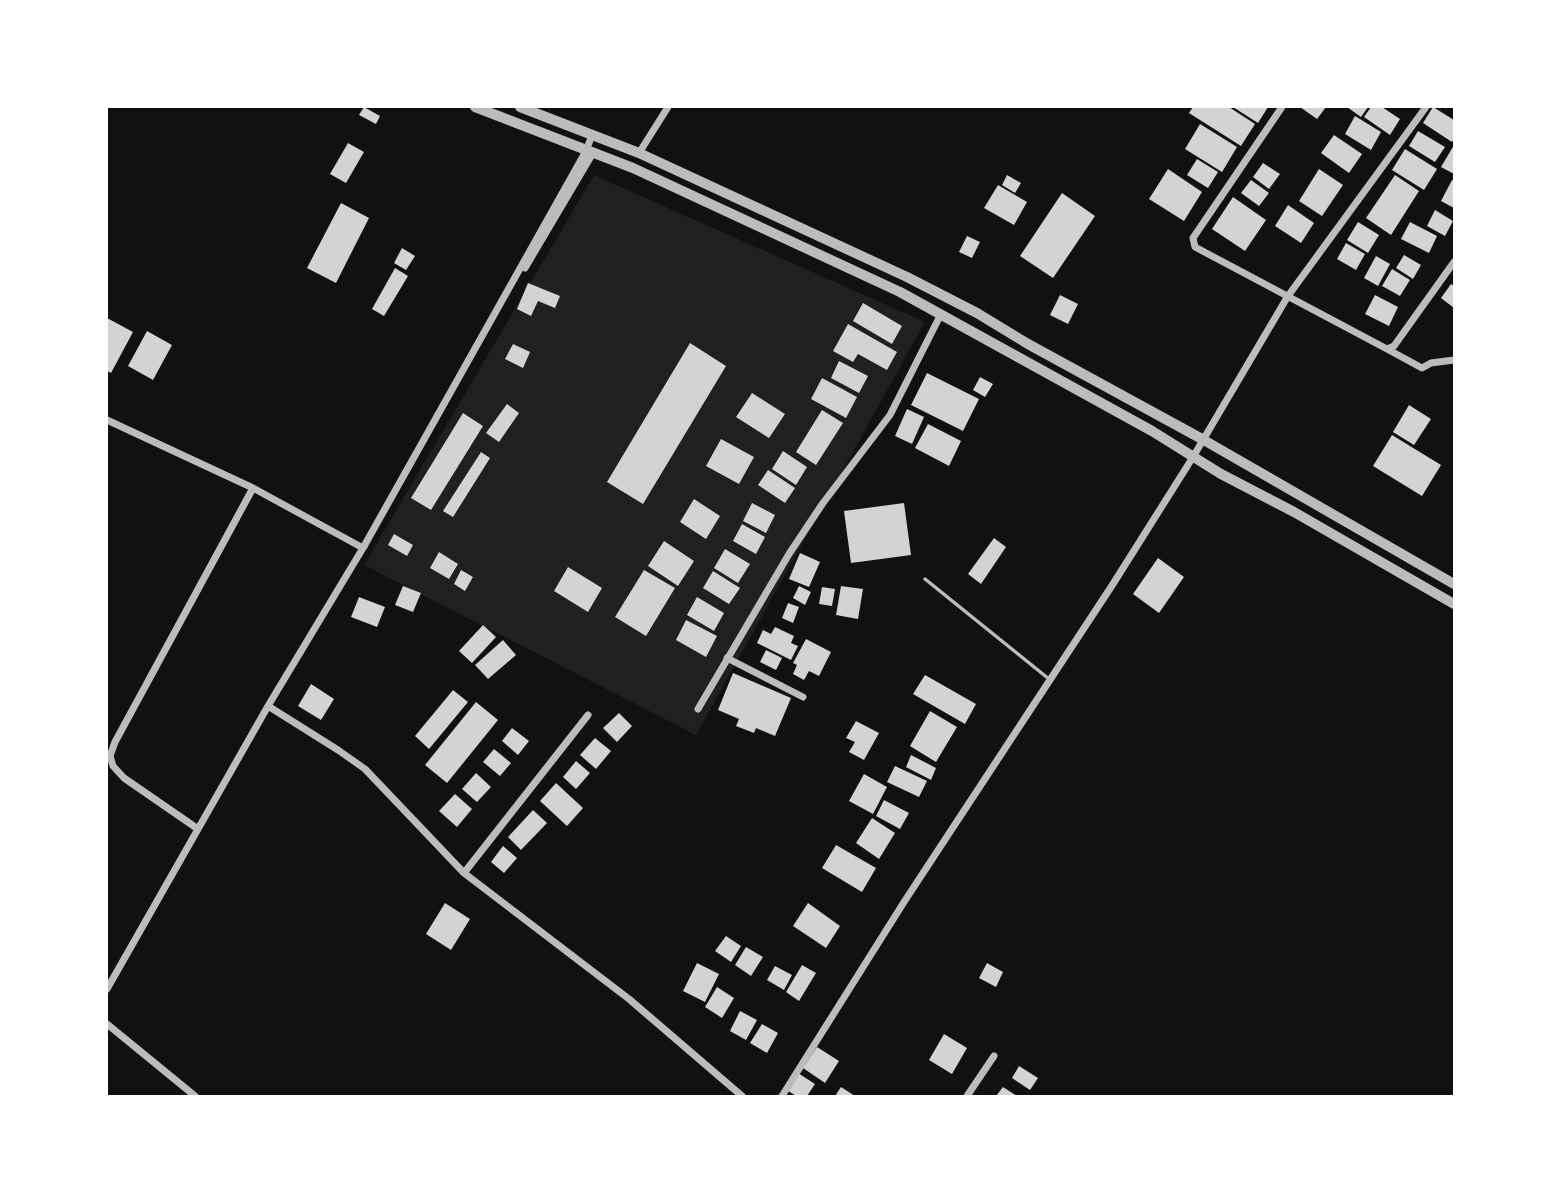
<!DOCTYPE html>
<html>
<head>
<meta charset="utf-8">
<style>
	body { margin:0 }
	#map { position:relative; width:1561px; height:1203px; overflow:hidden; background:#111; font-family:"Open Sans",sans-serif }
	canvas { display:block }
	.frame { position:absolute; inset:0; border:108px solid #fff; pointer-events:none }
</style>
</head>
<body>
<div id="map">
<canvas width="1561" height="1203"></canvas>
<div class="frame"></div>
</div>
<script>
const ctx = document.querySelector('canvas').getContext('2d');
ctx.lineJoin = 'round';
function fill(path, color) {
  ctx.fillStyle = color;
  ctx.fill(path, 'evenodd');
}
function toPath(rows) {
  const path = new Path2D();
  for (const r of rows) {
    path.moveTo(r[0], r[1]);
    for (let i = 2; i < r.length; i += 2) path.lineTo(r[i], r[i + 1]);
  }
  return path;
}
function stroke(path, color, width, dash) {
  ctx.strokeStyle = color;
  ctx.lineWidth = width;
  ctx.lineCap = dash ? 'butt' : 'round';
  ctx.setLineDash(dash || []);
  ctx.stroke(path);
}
fill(toPath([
	[594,175,925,322,696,735,364,565]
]), '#202020');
fill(toPath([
	[364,107,380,116,376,124,359,115],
	[1193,107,1229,107,1255,124,1241,146,1189,113],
	[1233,107,1268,107,1258,123],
	[1300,107,1326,107,1317,119],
	[1347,107,1368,107,1361,117],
	[1371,107,1382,107,1400,119,1390,135,1364,117],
	[1433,107,1454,120,1454,138,1452,142,1423,123],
	[1355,116,1381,132,1371,150,1345,134],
	[1200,124,1237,147,1222,172,1185,149],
	[1418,131,1445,147,1435,162,1409,146],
	[1334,135,1362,154,1349,173,1321,153],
	[348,143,364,152,346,183,330,174],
	[1454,145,1454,174,1441,167],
	[1405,149,1437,169,1424,190,1392,170],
	[1197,159,1218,172,1208,188,1187,175],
	[1263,163,1280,174,1269,189,1253,177],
	[1168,169,1202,192,1184,221,1149,199],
	[1319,169,1343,185,1322,216,1299,201],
	[1007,175,1021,183,1015,193,1002,185],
	[1395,175,1419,191,1391,235,1366,218],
	[1251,180,1269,193,1259,206,1241,193],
	[1452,180,1454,181,1454,208,1441,201],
	[998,185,1027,202,1014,225,984,208],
	[1062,193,1095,216,1053,278,1020,256],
	[1233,197,1266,220,1245,251,1212,229],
	[341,203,369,218,336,283,307,268],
	[1288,205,1314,223,1301,243,1275,226],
	[1435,210,1453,221,1445,236,1427,226],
	[1358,222,1379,235,1368,253,1347,240],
	[1410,222,1437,236,1429,253,1401,239],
	[967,236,980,242,972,258,959,252],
	[1346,243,1365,254,1356,270,1337,259],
	[402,248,415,256,406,270,394,263],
	[1404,255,1421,265,1413,279,1396,268],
	[1376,256,1390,264,1378,286,1364,278],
	[395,268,408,276,384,316,372,309],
	[1392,269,1410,280,1400,296,1382,286],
	[528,283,560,296,555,308,538,301,531,316,517,309],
	[1451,284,1454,286,1454,308,1441,298],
	[1060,295,1078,304,1068,324,1050,315],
	[1375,295,1398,307,1389,326,1365,314],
	[863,303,902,326,892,344,853,321],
	[107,318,133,332,111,373,107,371],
	[848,324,897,352,887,370,858,354,853,362,833,351],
	[147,331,172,345,153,380,128,366],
	[690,343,726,366,643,504,607,482],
	[513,344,530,352,523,368,505,359],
	[839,361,868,376,859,393,831,378],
	[927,373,979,399,963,431,911,405],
	[980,377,993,384,985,397,973,390],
	[822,378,857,397,846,418,811,399],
	[752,393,785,414,769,438,736,417],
	[507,404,519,413,499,442,486,433],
	[1409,405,1431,419,1414,445,1393,432],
	[907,409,924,417,912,444,895,436],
	[822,410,843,423,816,465,796,452],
	[463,413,483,426,431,510,411,498],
	[928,424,961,441,949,466,915,448],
	[1392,435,1441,465,1422,496,1373,466],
	[721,439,754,457,739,484,706,466],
	[783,451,807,467,796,485,772,469],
	[481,452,490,458,453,517,443,511],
	[768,470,795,488,785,503,758,485],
	[694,499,720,516,706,539,680,522],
	[752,503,775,515,766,533,743,521],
	[904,503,911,555,851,563,844,511],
	[742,524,765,537,756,554,733,541],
	[394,534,413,545,407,556,388,545],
	[994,538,1006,547,981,584,968,574],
	[664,541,694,561,678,586,648,566],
	[725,549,750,564,738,583,714,568],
	[439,552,458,564,449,579,430,568],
	[800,553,820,562,809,587,789,579],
	[1158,558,1184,577,1159,613,1133,594],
	[568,567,602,588,588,612,554,591],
	[461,570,473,577,465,591,454,584],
	[644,570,675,588,646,636,615,617],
	[713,571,740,588,729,604,703,588],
	[403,586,421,593,413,612,395,605],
	[799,586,811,592,805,605,793,598],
	[841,586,863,589,858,619,836,615],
	[822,587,835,589,832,606,819,604],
	[359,597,385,607,377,627,351,617],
	[697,597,724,613,714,631,687,615],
	[788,603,799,607,793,623,782,618],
	[686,620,717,636,706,657,676,640],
	[483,625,496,637,472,663,459,651],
	[775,627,794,636,791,643,798,646,791,660,757,643,763,630,771,634],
	[806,639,831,652,819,676,809,671,804,680,793,674,797,665,793,663],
	[503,640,516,655,488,679,475,665],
	[766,650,782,658,776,670,760,662],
	[733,673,791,698,775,736,756,728,754,733,736,726,739,719,718,710],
	[925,675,976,704,965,724,913,694],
	[311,684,334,699,321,720,298,706],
	[453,690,468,702,429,749,415,736],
	[476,702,498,720,447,783,425,765],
	[930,711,957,727,936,762,910,746],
	[619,713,632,726,617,742,603,728],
	[856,721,879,733,864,760,849,752,855,742,846,738],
	[512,728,529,741,518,755,502,741],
	[595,738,611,751,596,769,580,755],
	[494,749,511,763,500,776,483,762],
	[911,755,936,768,931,780,906,767],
	[576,761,590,773,576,789,563,777],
	[895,766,927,781,919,797,887,782],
	[476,773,491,787,477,802,462,789],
	[864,774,887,787,873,814,849,801],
	[556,783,583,808,567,826,540,801],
	[455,794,472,809,457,827,439,811],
	[884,800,909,813,900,829,876,816],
	[533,810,547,823,521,850,508,837],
	[872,818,895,833,879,859,856,843],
	[836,845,876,868,862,892,822,868],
	[503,846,517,858,504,873,491,862],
	[445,903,470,919,451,950,426,934],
	[808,903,840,926,826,948,793,926],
	[726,936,741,946,731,962,715,951],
	[746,947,763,957,751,976,735,965],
	[697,963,719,974,705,1002,683,991],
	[987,963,1003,972,996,987,979,978],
	[802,965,816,973,799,1001,786,992],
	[775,966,792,975,784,990,767,980],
	[717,987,734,998,722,1018,705,1007],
	[740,1011,757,1020,746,1040,730,1031],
	[762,1024,778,1033,767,1053,750,1043],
	[944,1034,967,1048,952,1074,929,1060],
	[817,1047,839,1061,825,1083,803,1068],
	[1019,1066,1038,1078,1030,1090,1012,1078],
	[798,1073,815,1084,807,1096,796,1096,787,1090],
	[841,1087,855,1096,835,1096],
	[1003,1087,1017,1096,996,1096]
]), '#d3d3d3');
stroke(toPath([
	[925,579,1049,679]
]), '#bcbcbc', 3.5);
stroke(toPath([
	[1282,107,1193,238,1195,247,1387,349,1394,346,1454,262],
	[639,153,668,107],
	[525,268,593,153],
	[1387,349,1422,368,1431,363,1454,360],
	[107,420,253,488,363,548,365,545],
	[727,658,803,697],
	[268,706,338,750,365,769,464,873,629,999,742,1096],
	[698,709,789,554,823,503,890,415,941,314],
	[198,829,124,778,113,766,110,756,115,742,253,488],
	[464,873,588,715],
	[107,989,268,706,363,548,586,151,592,135],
	[107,1024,195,1096],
	[782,1096,904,902,1113,584,1193,457,1288,296,1426,107],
	[967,1096,994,1056]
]), '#bcbcbc', 7);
stroke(toPath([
	[475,107,633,168,900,292,1152,431,1221,474,1294,512,1454,604],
	[520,107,639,153,907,277,977,313,1028,344,1202,439,1454,584]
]), '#bcbcbc', 10);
</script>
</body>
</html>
